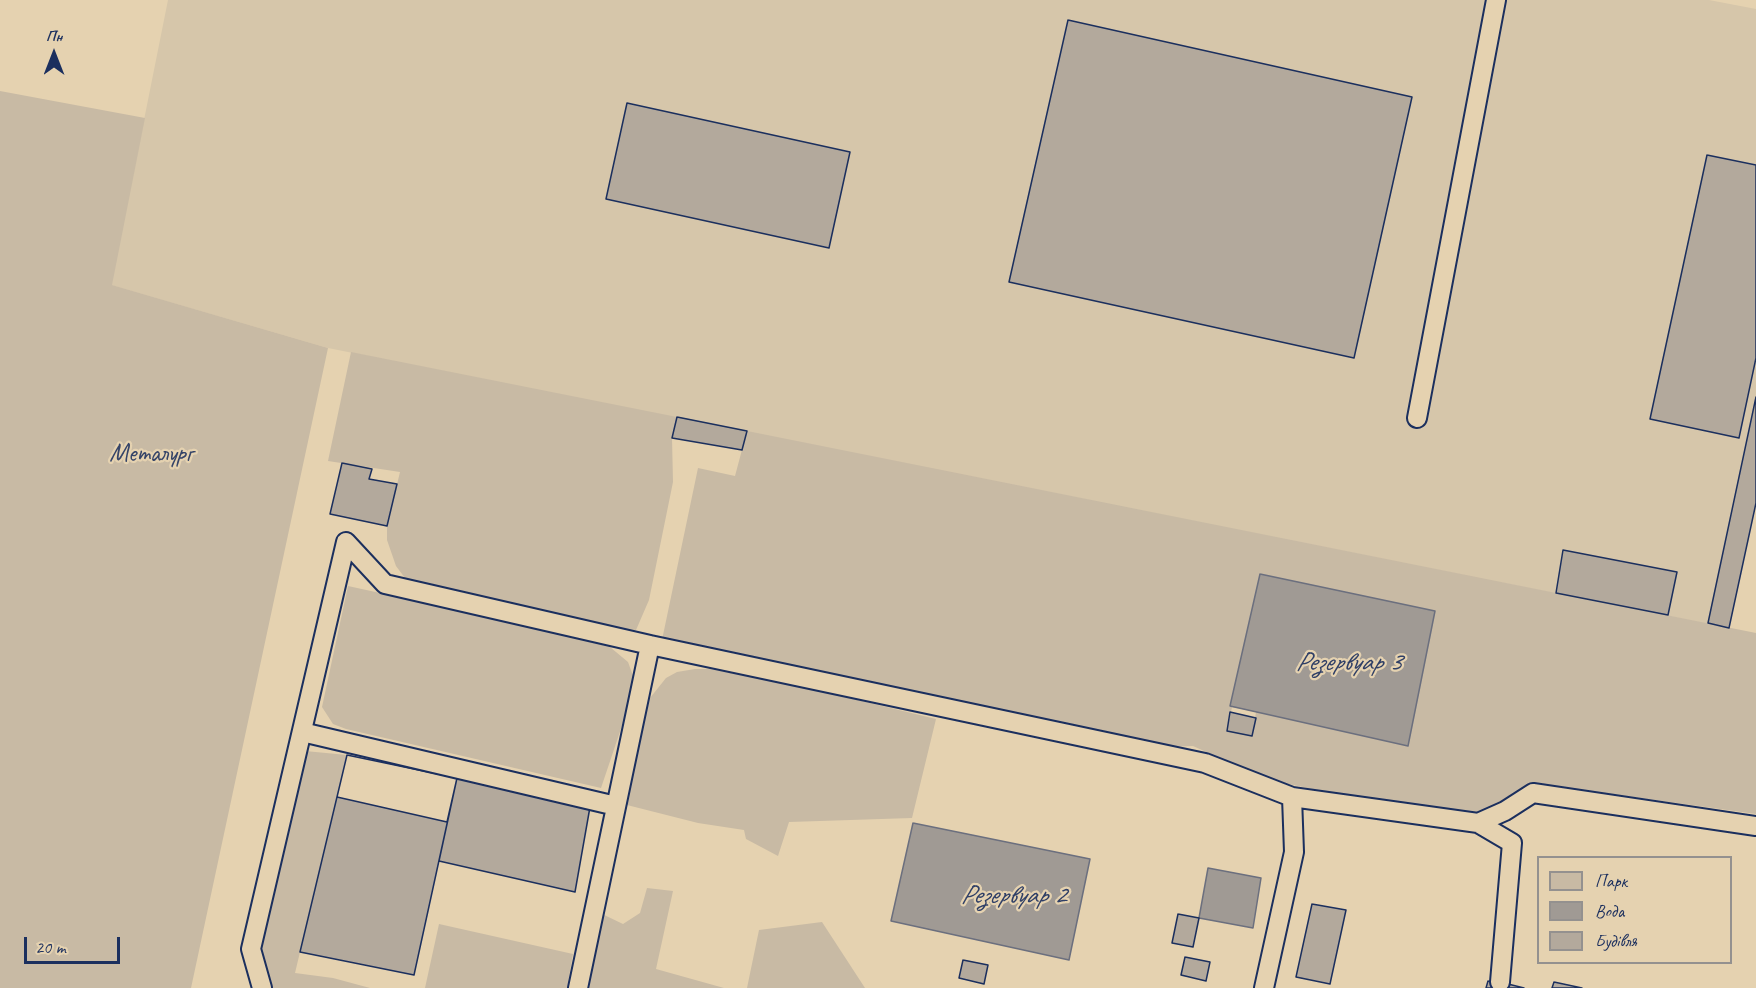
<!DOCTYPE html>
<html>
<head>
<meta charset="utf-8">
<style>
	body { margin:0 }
	#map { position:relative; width:1756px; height:988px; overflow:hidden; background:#e5d2b0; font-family:Caveat,sans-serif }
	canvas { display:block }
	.legend { position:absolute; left:1537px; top:856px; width:195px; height:108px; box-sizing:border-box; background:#e5d2b0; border:2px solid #94918f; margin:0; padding:8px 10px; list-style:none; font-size:18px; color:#1b2f5e }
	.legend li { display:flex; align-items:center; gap:12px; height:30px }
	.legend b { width:30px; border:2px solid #94918f }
	.north { position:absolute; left:24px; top:24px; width:60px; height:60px; -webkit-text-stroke:4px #e5d2b0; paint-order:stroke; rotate:0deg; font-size:16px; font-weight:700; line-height:24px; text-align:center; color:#1b2f5e }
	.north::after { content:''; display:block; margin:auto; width:21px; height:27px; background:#1b2f5e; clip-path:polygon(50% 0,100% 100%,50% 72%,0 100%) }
	.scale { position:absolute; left:24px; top:937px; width:96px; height:27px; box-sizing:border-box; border:3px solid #1b2f5e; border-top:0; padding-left:8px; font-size:18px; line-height:21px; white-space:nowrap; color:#1b2f5e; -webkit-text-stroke:4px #e5d2b0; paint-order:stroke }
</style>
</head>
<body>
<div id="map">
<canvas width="1756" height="988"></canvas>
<ul class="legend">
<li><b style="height:16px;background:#c8baa4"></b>Парк</li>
<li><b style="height:16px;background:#a09a94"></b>Вода</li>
<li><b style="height:16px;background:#b3a99c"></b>Будівля</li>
</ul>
<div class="north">Пн</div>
<div class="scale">20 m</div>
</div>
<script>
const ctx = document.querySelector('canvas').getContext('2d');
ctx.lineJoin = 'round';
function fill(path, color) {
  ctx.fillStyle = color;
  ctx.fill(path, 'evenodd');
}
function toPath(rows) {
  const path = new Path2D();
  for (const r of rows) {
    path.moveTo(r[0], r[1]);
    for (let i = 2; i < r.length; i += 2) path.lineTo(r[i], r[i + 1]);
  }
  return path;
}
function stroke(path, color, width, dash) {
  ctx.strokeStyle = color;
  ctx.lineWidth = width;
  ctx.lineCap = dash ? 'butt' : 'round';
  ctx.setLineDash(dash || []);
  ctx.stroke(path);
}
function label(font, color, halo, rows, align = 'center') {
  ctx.font = font + ' Caveat,sans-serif';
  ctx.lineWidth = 4.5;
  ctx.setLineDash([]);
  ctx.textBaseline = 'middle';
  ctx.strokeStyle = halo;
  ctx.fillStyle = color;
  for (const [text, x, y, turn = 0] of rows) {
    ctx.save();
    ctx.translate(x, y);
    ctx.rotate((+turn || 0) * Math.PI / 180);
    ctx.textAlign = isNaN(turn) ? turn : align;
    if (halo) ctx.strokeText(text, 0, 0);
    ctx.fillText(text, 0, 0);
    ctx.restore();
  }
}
fill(toPath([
	[168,0,1709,0,1756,9,1756,436,1719,626,328,348,111,285]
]), '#d6c6aa');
fill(toPath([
	[0,91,145,118,112,285,328,348,191,988,0,988],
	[351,352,677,417,672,438,673,482,649,600,636,630,607,628,420,585,405,578,396,566,387,540,387,526,400,472,328,461],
	[747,431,1756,633,1756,814,1540,784,1492,808,1465,815,1361,799,1269,780,1193,746,1163,747,662,640,698,468,735,476],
	[1232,707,1256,712,1252,736,1227,731],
	[348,586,604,642,628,662,636,684,601,788,346,729,333,724,322,707],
	[695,669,710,669,808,688,936,719,912,818,789,822,778,856,746,839,744,830,698,823,627,805,625,796,650,698,666,678,677,672],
	[305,751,347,755,295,973,333,978,370,988,268,988,261,952],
	[647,888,673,891,656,969,724,988,584,988,598,912,623,924,640,913],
	[822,922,865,988,747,988,759,930],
	[439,924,573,954,567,988,425,988]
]), '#c8baa4');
const water = toPath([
	[1260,574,1435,611,1408,746,1230,706,1260,574],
	[913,823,1090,859,1069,960,891,921,913,823],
	[1208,868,1261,878,1253,928,1199,918,1208,868]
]);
fill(water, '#a09a94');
stroke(water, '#6b6f7e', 1.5);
const building = toPath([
	[1068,20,1412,97,1354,358,1009,282,1068,20],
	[627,103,850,152,829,248,606,199,627,103],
	[1707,155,1756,165,1756,358,1739,438,1650,419,1707,155],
	[1756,397,1756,503,1729,628,1708,623,1756,397],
	[677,417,747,431,742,450,672,438,677,417],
	[342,463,372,469,369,479,397,484,387,526,330,514,342,463],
	[1563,550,1677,572,1668,615,1556,593,1563,550],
	[1230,712,1256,718,1252,736,1227,731,1230,712],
	[347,755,457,778,414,975,300,952,347,755],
	[347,755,457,778,447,822,337,797,347,755],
	[457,778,590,807,575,892,439,861,457,778],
	[1312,904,1346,910,1330,984,1296,977,1312,904],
	[1178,914,1199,918,1193,947,1172,943,1178,914],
	[1185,957,1210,962,1206,981,1181,975,1185,957],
	[963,960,988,965,984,984,959,978,963,960],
	[1488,981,1500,982,1524,988,1486,988,1488,981],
	[1554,982,1582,988,1552,988,1554,982]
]);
fill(building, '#b3a99c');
stroke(building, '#1b2f5e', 1.5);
const lane = toPath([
	[1417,418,1496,0],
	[650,645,1205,763,1292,797,1478,823,1505,811,1533,793,1756,826],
	[302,732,616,806],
	[1478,823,1512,843,1500,982],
	[262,988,251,949,346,542,385,584,650,645,578,988],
	[1264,988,1294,852,1292,797]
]);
stroke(lane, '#1b2f5e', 22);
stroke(lane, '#e5d2b0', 18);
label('26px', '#354468', '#e5d2b0', [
	["Металург",151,454]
]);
label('italic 27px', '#2f3f66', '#e5d2b0', [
	["Резервуар 3",1348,663],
	["Резервуар 2",1013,896]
]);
</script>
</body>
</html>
